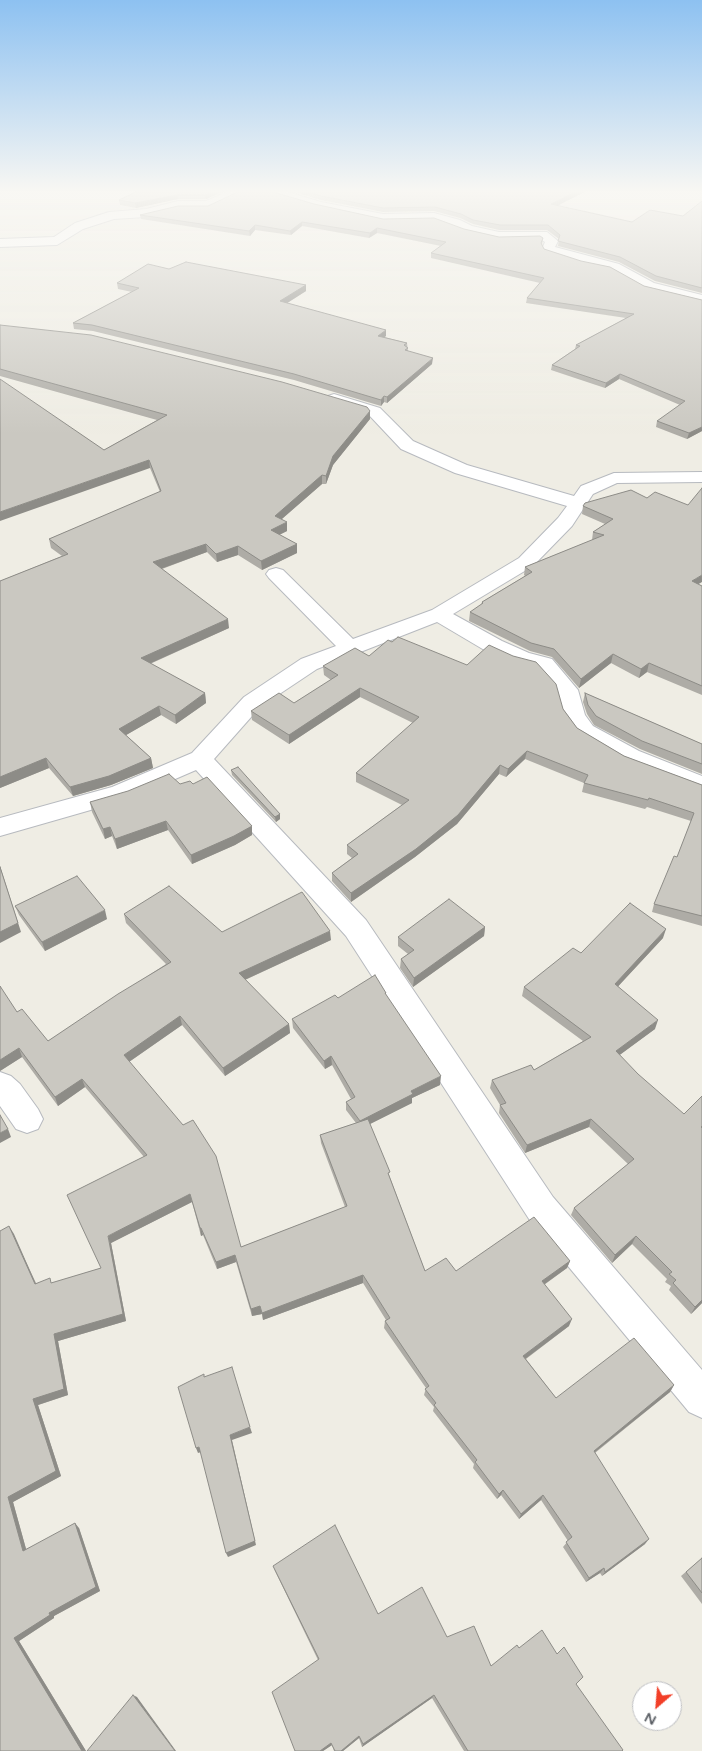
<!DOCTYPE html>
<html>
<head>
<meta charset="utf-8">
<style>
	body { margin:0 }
	#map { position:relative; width:702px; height:1751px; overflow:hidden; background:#efede4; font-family:"Varela Round",sans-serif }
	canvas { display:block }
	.north { position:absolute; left:632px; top:1681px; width:50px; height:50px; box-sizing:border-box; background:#fff; border:1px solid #bebfc2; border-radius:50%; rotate:207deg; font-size:14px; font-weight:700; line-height:20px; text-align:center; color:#5c6066 }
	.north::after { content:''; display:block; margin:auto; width:18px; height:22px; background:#f23f28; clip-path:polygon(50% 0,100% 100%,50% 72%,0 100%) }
</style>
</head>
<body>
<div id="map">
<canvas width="702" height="1751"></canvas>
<div class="north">N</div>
</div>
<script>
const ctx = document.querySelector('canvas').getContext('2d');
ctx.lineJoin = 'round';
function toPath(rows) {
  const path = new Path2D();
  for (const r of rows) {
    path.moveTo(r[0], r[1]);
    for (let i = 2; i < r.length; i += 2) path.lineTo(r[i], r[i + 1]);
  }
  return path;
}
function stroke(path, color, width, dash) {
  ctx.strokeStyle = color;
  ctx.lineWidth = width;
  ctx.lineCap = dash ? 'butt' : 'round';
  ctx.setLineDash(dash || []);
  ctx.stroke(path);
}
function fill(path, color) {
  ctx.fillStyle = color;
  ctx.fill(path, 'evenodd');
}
const minor = toPath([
	[234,189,250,189,208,209,178,209,146,217,114,219,83,229,57,245,0,247,0,239,54,237,75,223,109,212,146,209,178,201,206,201,234,189],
	[259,189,278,189,321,202,383,214,434,213,460,220,472,226,499,232,547,232,558,241,555,247,619,264,654,283,702,295,702,303,644,289,610,270,581,264,544,252,542,249,545,242,540,239,499,240,464,232,452,226,434,221,383,222,315,207,261,191,259,189],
	[334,394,380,408,413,441,467,465,574,496,581,486,614,473,702,472,702,482,617,483,593,494,572,526,533,566,453,614,502,641,529,653,552,659,578,690,585,715,593,726,639,751,702,776,702,793,623,763,577,736,563,717,556,692,536,669,513,663,486,651,437,622,317,669,260,707,214,759,366,920,553,1197,702,1370,702,1418,689,1412,529,1219,346,936,196,770,129,799,0,836,0,818,112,787,192,753,244,697,301,659,336,646,269,578,266,574,269,570,276,568,283,570,353,639,432,610,519,558,558,518,567,506,455,473,401,449,368,414,328,402,326,399,328,396,334,394],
	[0,1072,11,1076,20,1084,38,1109,43,1119,38,1129,27,1133,16,1129,0,1106,0,1072]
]);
stroke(minor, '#b7babf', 2);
fill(minor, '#fff');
fill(toPath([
	[142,189,229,189,206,199,178,199,136,208,120,205,119,200],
	[285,189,590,189,557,206,632,222,683,216,702,201,702,293,655,281,619,262,558,246,559,239,547,230,499,230,473,224,460,218,434,211,383,212,321,200],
	[314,204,383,219,464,229,499,237,543,238,542,245,544,249,644,286,702,300,702,431,687,439,656,427,657,421,680,405,619,379,605,388,551,370,552,365,575,349,576,345,626,318,526,303,527,298,540,283,431,258,431,253,441,246,377,233,369,238,302,226,291,235,255,230,250,236,141,219,140,215,208,206],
	[169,269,306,285,306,291,287,303,386,336,384,337,407,343,408,351,432,364,387,403,384,402,381,406,294,380,93,331,74,329,73,323,132,292,118,289,117,283],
	[0,325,370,411,370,419,333,465,326,484,322,484,282,519,287,531,279,535,297,544,297,553,262,570,238,555,217,562,207,552,162,569,229,628,150,664,205,693,206,703,176,724,161,715,126,735,151,758,153,768,111,785,73,796,49,768,0,788,0,581,62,556,51,548,49,539,160,492,150,468,104,450,157,420,0,376],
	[631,490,698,584,702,586,702,695,647,672,639,678,611,663,579,688,552,657,530,651,469,621,470,612,481,605,482,602,525,576,524,575,525,567,592,540,593,532,605,524,582,514,583,506],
	[369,656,563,709,577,728,624,756,702,785,702,926,652,912,654,904,677,857,691,821,647,807,645,809,582,792,584,783,525,759,506,777,499,774,457,824,415,857,351,902,332,881,332,873,352,858,347,854,347,845,402,805,356,782,356,773,413,723,360,697,289,744,252,720,251,711,294,703,331,680,324,675,323,666],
	[585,693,702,744,702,774,640,749,594,725,587,714,583,702],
	[231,770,280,814,280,819,276,822,232,775],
	[180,784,193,784,252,835,235,845,192,864,168,830,117,849,112,836,105,839,92,812,90,802],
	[15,906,107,919,45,951,19,915],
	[124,914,222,932,331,940,245,980,289,1024,290,1033,225,1076,182,1025,129,1062,241,1247,345,1207,321,1143,320,1135,356,1123,346,1110,346,1102,351,1099,332,1065,325,1069,293,1028,292,1019,338,998,386,993,386,995,440,1085,412,1098,412,1103,370,1124,425,1271,456,1271,570,1261,567,1268,544,1285,569,1326,526,1359,556,1398,674,1385,670,1392,595,1453,645,1544,602,1576,600,1573,586,1582,563,1547,568,1541,541,1500,519,1519,501,1495,497,1499,473,1468,474,1464,433,1411,434,1407,424,1395,426,1388,384,1328,385,1321,386,1320,363,1283,263,1320,262,1314,252,1316,236,1262,217,1269,203,1235,201,1236,192,1202,111,1243,126,1321,58,1341,68,1395,38,1405,61,1476,13,1502,26,1549,79,1528,100,1591,54,1616,54,1618,19,1641,86,1751,0,1751,9,1226,36,1283,53,1283,101,1268,144,1157,85,1087,58,1106,22,1057,0,1071,17,1012,48,1041,166,964,126,923],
	[485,927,484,936,413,987,400,968,401,959,408,954,398,946,398,937],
	[663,938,618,986,655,1029,619,1055,702,1303,691,1314,669,1290,671,1286,665,1282,667,1279,632,1244,612,1263,571,1215,574,1208,628,1164,589,1127,525,1153,499,1113,500,1105,490,1088,492,1080,534,1070,583,1041,522,996,524,987,581,953],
	[702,1558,702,1604,681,1576],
	[273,1566,378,1614,447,1637,491,1666,519,1648,576,1684,622,1751,464,1751,432,1698,362,1747,359,1738,343,1751,334,1751,332,1745,323,1751,295,1751,318,1660,275,1571]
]), '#aeaca6');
fill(toPath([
	[218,189,229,189,206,199,205,195],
	[582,189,590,189,551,209,551,204],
	[177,195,178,199,136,208,135,203],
	[302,222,302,226,291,235,290,231],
	[255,225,255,230,250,236,249,231],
	[377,228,377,233,369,238,370,233],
	[306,285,306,291,281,307,280,301],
	[386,330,386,336,378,342,378,336],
	[433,358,432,364,387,403,387,397],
	[620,374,619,379,605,388,606,383],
	[384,396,384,402,381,406,381,400],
	[370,411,370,419,333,465,326,484,326,476,333,456],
	[702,427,702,431,687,439,689,433],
	[149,460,150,468,0,521,0,512],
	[322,475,322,484,276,524,275,516],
	[287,522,287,531,271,539,271,530],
	[206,544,207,552,155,571,153,562],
	[297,544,297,553,262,570,261,561],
	[238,546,238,555,217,562,216,554],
	[702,575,702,582,690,589,692,581],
	[228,619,229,628,142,667,141,658],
	[613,654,611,663,579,688,581,679],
	[649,663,647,672,639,678,641,669],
	[360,688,360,697,289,744,289,735],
	[205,693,206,703,176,724,175,715],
	[159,706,161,715,121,738,119,729],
	[527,751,525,759,506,777,508,769],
	[46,758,49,768,0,788,0,777],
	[151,758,153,768,111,785,73,796,70,787],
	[500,765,499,774,457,824,415,857,351,902,351,893],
	[280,814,280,819,276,822,275,817],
	[166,821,168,830,117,849,115,839],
	[252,826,252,835,235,845,192,864,191,855],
	[110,827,112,836,105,839,103,829],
	[0,866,21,932,0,943],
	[105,910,107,919,45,951,42,942],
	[485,927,484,936,413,987,414,978],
	[666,929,663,938,612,993,615,984],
	[330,931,331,940,240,982,239,973],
	[180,1016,182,1025,126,1064,124,1055],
	[658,1020,655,1029,613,1060,616,1051],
	[289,1024,290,1033,225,1076,223,1068],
	[19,1048,22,1057,0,1071,0,1060],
	[331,1056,332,1065,325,1069,324,1061],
	[441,1076,440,1085,412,1098,412,1103,360,1129,360,1121,411,1091],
	[82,1079,85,1087,58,1106,55,1097],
	[591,1119,589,1127,525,1153,527,1145],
	[8,1129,11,1137,0,1143,0,1133],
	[190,1194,192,1202,111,1243,126,1321,58,1341,68,1395,38,1405,61,1476,13,1502,28,1556,23,1551,8,1497,33,1399,54,1334,123,1314,108,1236],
	[9,1226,14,1234,39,1291,35,1284],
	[200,1228,201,1228,203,1235,201,1236],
	[636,1236,632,1244,612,1263,615,1255],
	[235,1255,236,1262,217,1269,216,1262],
	[570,1261,567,1268,539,1288,542,1281],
	[363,1275,363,1283,263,1320,262,1313],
	[702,1300,702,1303,691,1314,695,1307],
	[260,1306,262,1314,252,1316,251,1309],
	[572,1319,569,1326,521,1362,523,1356],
	[674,1385,670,1392,590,1456,594,1451],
	[250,1427,252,1433,232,1440,256,1545,228,1557,226,1553,230,1435],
	[199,1447,201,1452,198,1453,196,1448],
	[503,1490,501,1495,497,1499,499,1494],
	[543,1495,541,1500,519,1519,521,1514],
	[75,1523,79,1528,100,1591,54,1616,54,1618,19,1641,86,1751,82,1751,14,1638,49,1613],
	[649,1539,645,1544,602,1576,605,1572],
	[604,1568,600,1573,586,1582,589,1578],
	[133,1695,137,1697,176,1751,175,1751],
	[434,1695,432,1698,362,1747,363,1744],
	[359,1736,359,1738,343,1751,341,1751],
	[331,1743,332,1745,323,1751,320,1751]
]), '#8d8c87');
const building = toPath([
	[142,189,218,189,205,195,177,195,135,203,119,200,142,189],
	[244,189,263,189,314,204,383,219,434,218,464,229,499,237,540,236,543,238,541,243,544,249,581,261,610,267,644,286,702,300,702,427,689,433,657,421,685,401,620,374,606,383,552,365,580,346,576,345,634,314,527,298,544,278,431,253,446,242,377,228,370,233,302,222,290,231,255,225,249,231,140,215,178,206,208,206,244,189],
	[300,189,582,189,551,204,632,222,650,210,683,216,702,201,702,288,656,276,620,257,558,241,560,235,548,225,500,225,473,220,461,214,435,207,383,208,321,196,300,189],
	[186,262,306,285,280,301,386,330,378,336,407,343,404,345,408,348,405,350,433,358,387,397,384,396,381,400,294,374,92,325,73,323,139,288,117,283,148,264,169,269,186,262],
	[0,325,91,335,282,382,367,407,370,411,333,456,326,476,322,475,275,516,287,522,271,530,297,544,261,561,238,546,216,554,206,544,153,562,228,619,141,658,205,693,175,715,159,706,119,729,151,758,109,776,70,787,46,758,0,777,0,581,68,554,49,539,161,491,149,460,0,512,0,379,104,450,167,415,0,369,0,325],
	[702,488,702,575,692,581,702,586,702,686,649,663,641,669,613,654,581,679,554,649,531,643,470,612,483,603,482,602,532,572,525,567,604,535,593,532,613,519,583,506,585,503,631,490,647,498,655,492,688,505,702,488],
	[398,637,467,665,489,645,513,656,536,662,556,684,563,709,577,728,624,756,702,785,702,916,654,904,674,856,677,857,694,813,649,798,648,800,584,783,588,775,527,751,508,769,500,765,458,815,416,849,351,893,332,873,358,854,347,845,409,800,356,773,419,717,360,688,289,735,251,711,279,693,294,703,338,675,323,666,355,648,369,656,388,640,392,642,398,637],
	[585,693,702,744,702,764,642,741,596,716,588,705,585,693],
	[238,767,280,814,275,817,231,770,238,767],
	[169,774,180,784,190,781,193,784,207,777,252,826,234,836,191,855,166,821,115,839,110,827,103,829,90,802,128,791,169,774],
	[0,867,18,923,0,932,0,867],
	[77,876,105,910,42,942,15,906,77,876],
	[169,886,222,932,302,892,330,931,239,973,289,1024,223,1068,180,1016,124,1055,183,1125,193,1120,216,1156,241,1247,347,1206,320,1135,368,1119,390,1172,388,1173,425,1271,446,1258,456,1271,534,1217,570,1261,542,1281,572,1319,523,1356,556,1398,634,1338,674,1385,594,1451,649,1539,605,1572,604,1568,589,1578,566,1542,572,1537,543,1495,521,1514,503,1490,499,1494,475,1462,477,1460,434,1405,436,1403,425,1389,429,1386,385,1321,390,1318,363,1275,262,1313,260,1306,251,1309,235,1255,216,1262,201,1228,200,1228,190,1194,108,1236,123,1314,54,1334,64,1389,33,1399,56,1471,8,1497,23,1551,75,1523,96,1587,49,1613,50,1615,14,1638,82,1751,0,1751,0,1231,9,1226,35,1284,50,1278,51,1283,101,1268,67,1195,147,1155,82,1079,55,1097,19,1048,0,1060,0,986,17,1012,22,1009,48,1041,118,994,171,962,124,914,169,886],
	[449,899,485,927,414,978,401,959,414,950,398,937,449,899],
	[630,903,666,929,615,984,658,1020,616,1051,638,1074,684,1114,702,1096,702,1126,701,1127,702,1128,702,1300,695,1307,673,1283,676,1280,669,1274,672,1272,636,1236,615,1255,574,1208,634,1159,591,1119,527,1145,500,1105,506,1103,492,1080,531,1065,534,1070,591,1037,524,987,573,948,581,953,630,903],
	[375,975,386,993,385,993,441,1076,411,1091,413,1094,360,1121,346,1102,355,1097,331,1056,324,1061,292,1019,335,995,338,998,375,975],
	[0,1115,8,1129,0,1133,0,1115],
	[232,1367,250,1427,230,1435,255,1541,226,1553,199,1447,196,1448,178,1387,204,1374,204,1377,232,1367],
	[335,1525,378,1614,422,1587,447,1637,474,1626,491,1666,517,1645,519,1648,542,1630,557,1654,564,1647,583,1677,576,1684,623,1750,622,1751,468,1751,434,1695,363,1744,359,1736,341,1751,335,1751,331,1743,320,1751,295,1751,272,1692,319,1659,273,1566,335,1525],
	[702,1558,702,1593,686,1572,702,1558],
	[133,1695,175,1751,87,1751,133,1695]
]);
fill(building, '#cac8c1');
stroke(building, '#8d8c87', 1);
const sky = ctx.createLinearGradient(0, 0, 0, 434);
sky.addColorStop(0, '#8dc1f1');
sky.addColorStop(0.44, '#f8f7f3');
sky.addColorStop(1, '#f8f7f300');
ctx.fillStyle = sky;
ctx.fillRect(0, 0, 702, 434);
</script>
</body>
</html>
